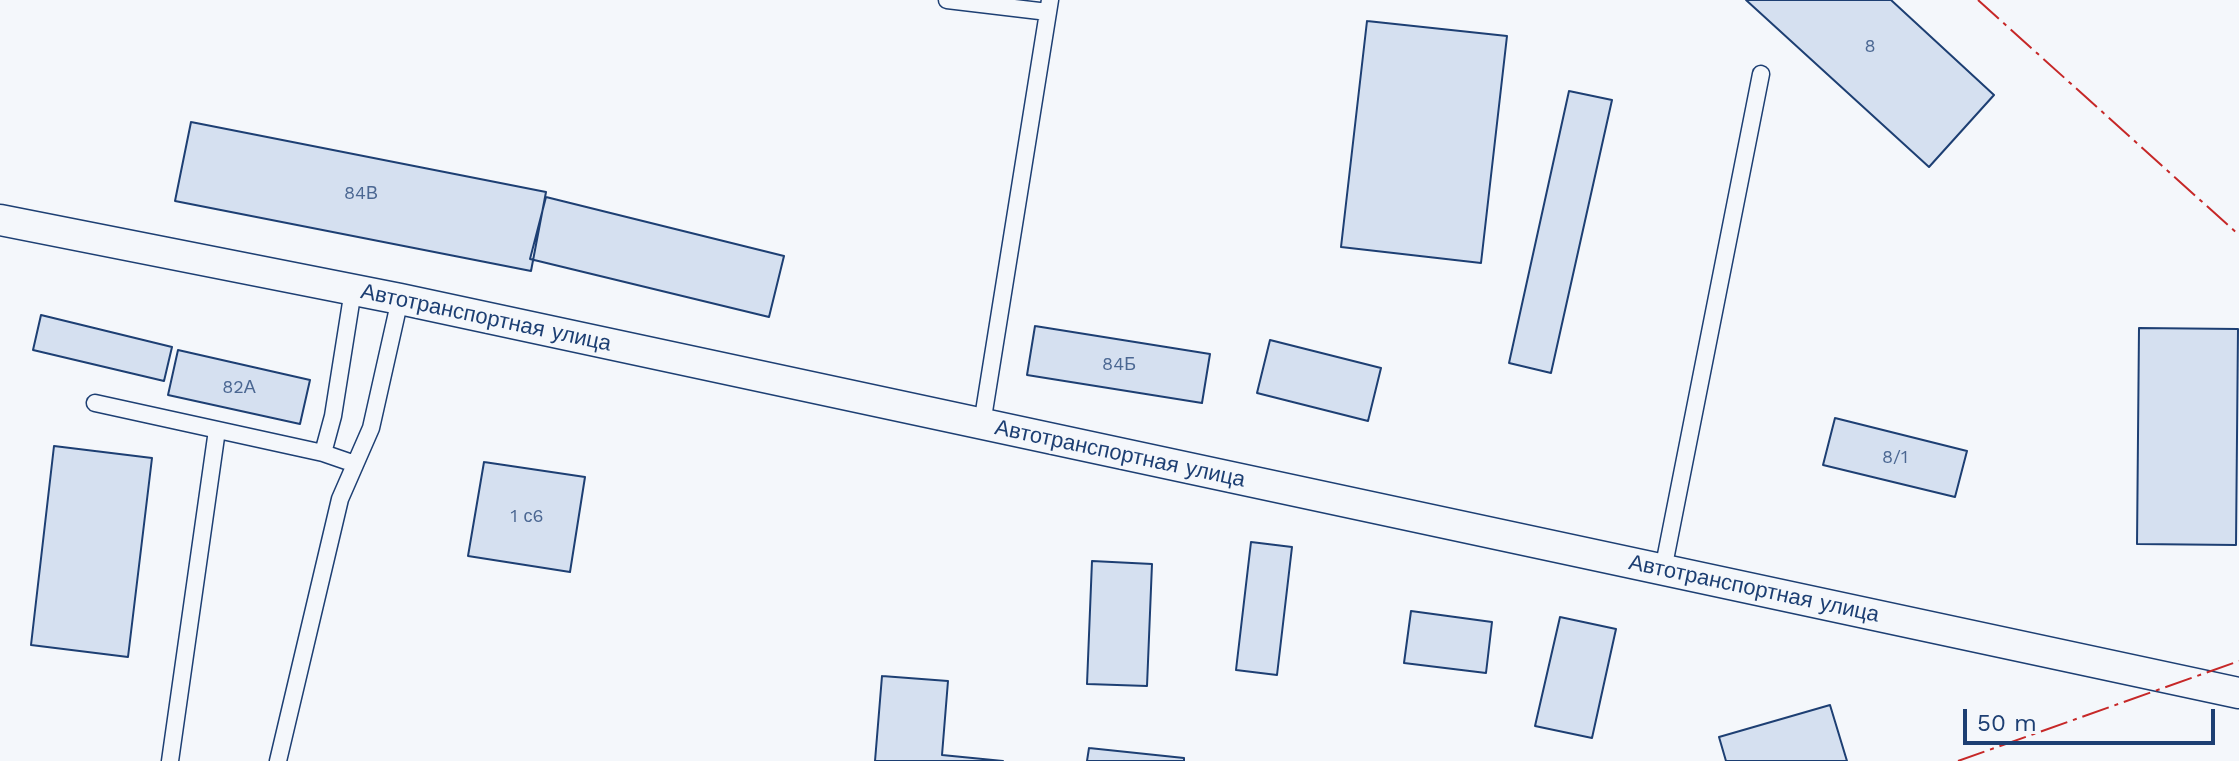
<!DOCTYPE html>
<html>
<head>
<meta charset="utf-8">
<style>
	body { margin:0 }
	#map { position:relative; width:2239px; height:761px; overflow:hidden; background:#f4f7fb; font-family:"Work Sans",sans-serif }
	canvas { display:block }
	.scale { position:absolute; left:1963px; top:709px; width:252px; height:36px; box-sizing:border-box; border:4px solid #1d3f73; border-top:0; padding-left:10px; font-size:24px; line-height:28px; white-space:nowrap; color:#1d3f73; -webkit-text-stroke:6px #f4f7fb; paint-order:stroke }
</style>
</head>
<body>
<div id="map">
<canvas width="2239" height="761"></canvas>
<div class="scale">50 m</div>
</div>
<script>
const ctx = document.querySelector('canvas').getContext('2d');
ctx.lineJoin = 'round';
function fill(path, color) {
  ctx.fillStyle = color;
  ctx.fill(path, 'evenodd');
}
function toPath(rows) {
  const path = new Path2D();
  for (const r of rows) {
    path.moveTo(r[0], r[1]);
    for (let i = 2; i < r.length; i += 2) path.lineTo(r[i], r[i + 1]);
  }
  return path;
}
function stroke(path, color, width, dash) {
  ctx.strokeStyle = color;
  ctx.lineWidth = width;
  ctx.lineCap = dash ? 'butt' : 'round';
  ctx.setLineDash(dash || []);
  ctx.stroke(path);
}
function label(font, color, halo, rows, align = 'center') {
  ctx.font = font + ' "Work Sans",sans-serif';
  ctx.lineWidth = 6;
  ctx.setLineDash([]);
  ctx.textBaseline = 'middle';
  ctx.strokeStyle = halo;
  ctx.fillStyle = color;
  for (const [text, x, y, turn = 0] of rows) {
    ctx.save();
    ctx.translate(x, y);
    ctx.rotate((+turn || 0) * Math.PI / 180);
    ctx.textAlign = isNaN(turn) ? turn : align;
    if (halo) ctx.strokeText(text, 0, 0);
    ctx.fillText(text, 0, 0);
    ctx.restore();
  }
}
const building = toPath([
	[1746,0,1891,0,1994,95,1929,167,1746,0],
	[1367,21,1507,36,1481,263,1341,247,1367,21],
	[1569,91,1612,100,1551,373,1509,363,1569,91],
	[191,122,546,192,531,271,175,201,191,122],
	[546,197,784,256,769,317,530,259,546,197],
	[41,315,172,347,164,381,33,350,41,315],
	[1035,326,1210,354,1202,403,1027,375,1035,326],
	[2139,328,2238,329,2236,545,2137,544,2139,328],
	[1270,340,1381,368,1368,421,1257,393,1270,340],
	[178,350,310,380,300,424,168,395,178,350],
	[1835,418,1967,451,1955,497,1823,465,1835,418],
	[54,446,152,458,128,657,31,645,54,446],
	[484,462,585,477,570,572,468,556,484,462],
	[1251,542,1292,547,1277,675,1236,670,1251,542],
	[1092,561,1152,564,1147,686,1087,684,1092,561],
	[1411,611,1492,622,1486,673,1404,663,1411,611],
	[1560,617,1616,629,1592,738,1535,726,1560,617],
	[882,676,948,681,942,755,1003,761,875,761,882,676],
	[1830,705,1847,761,1726,761,1719,737,1830,705],
	[1089,748,1184,758,1184,761,1087,761,1089,748]
]);
fill(building, '#d5e0f0');
stroke(building, '#1d3f73', 2);
const service = toPath([
	[947,0,1048,12],
	[95,403,323,453,355,464],
	[982,424,1050,0],
	[323,453,333,416,353,290],
	[1663,570,1761,74],
	[170,761,217,430],
	[278,761,340,499,371,428,400,299]
]);
const minor = toPath([
	[0,220,400,299,2239,693]
]);
stroke(service, '#1d3f73', 19);
stroke(minor, '#1d3f73', 33);
stroke(service, '#f4f7fb', 16);
stroke(minor, '#f4f7fb', 30);
stroke(toPath([
	[1978,0,2239,235],
	[1958,761,2239,661]
]), '#c62828', 2, [28, 6, 4, 6]);
label('18px', '#4b6792', null, [
	["8",1870,47],
	["84В",361,194],
	["84Б",1119,365],
	["82А",239,388],
	["8/1",1895,458],
	["1 с6",527,517]
]);
label('22px', '#1d3f73', '#f4f7fb', [
	["Автотранспортная улица",486,318,12],
	["Автотранспортная улица",1120,454,12],
	["Автотранспортная улица",1754,589,12]
]);
</script>
</body>
</html>
